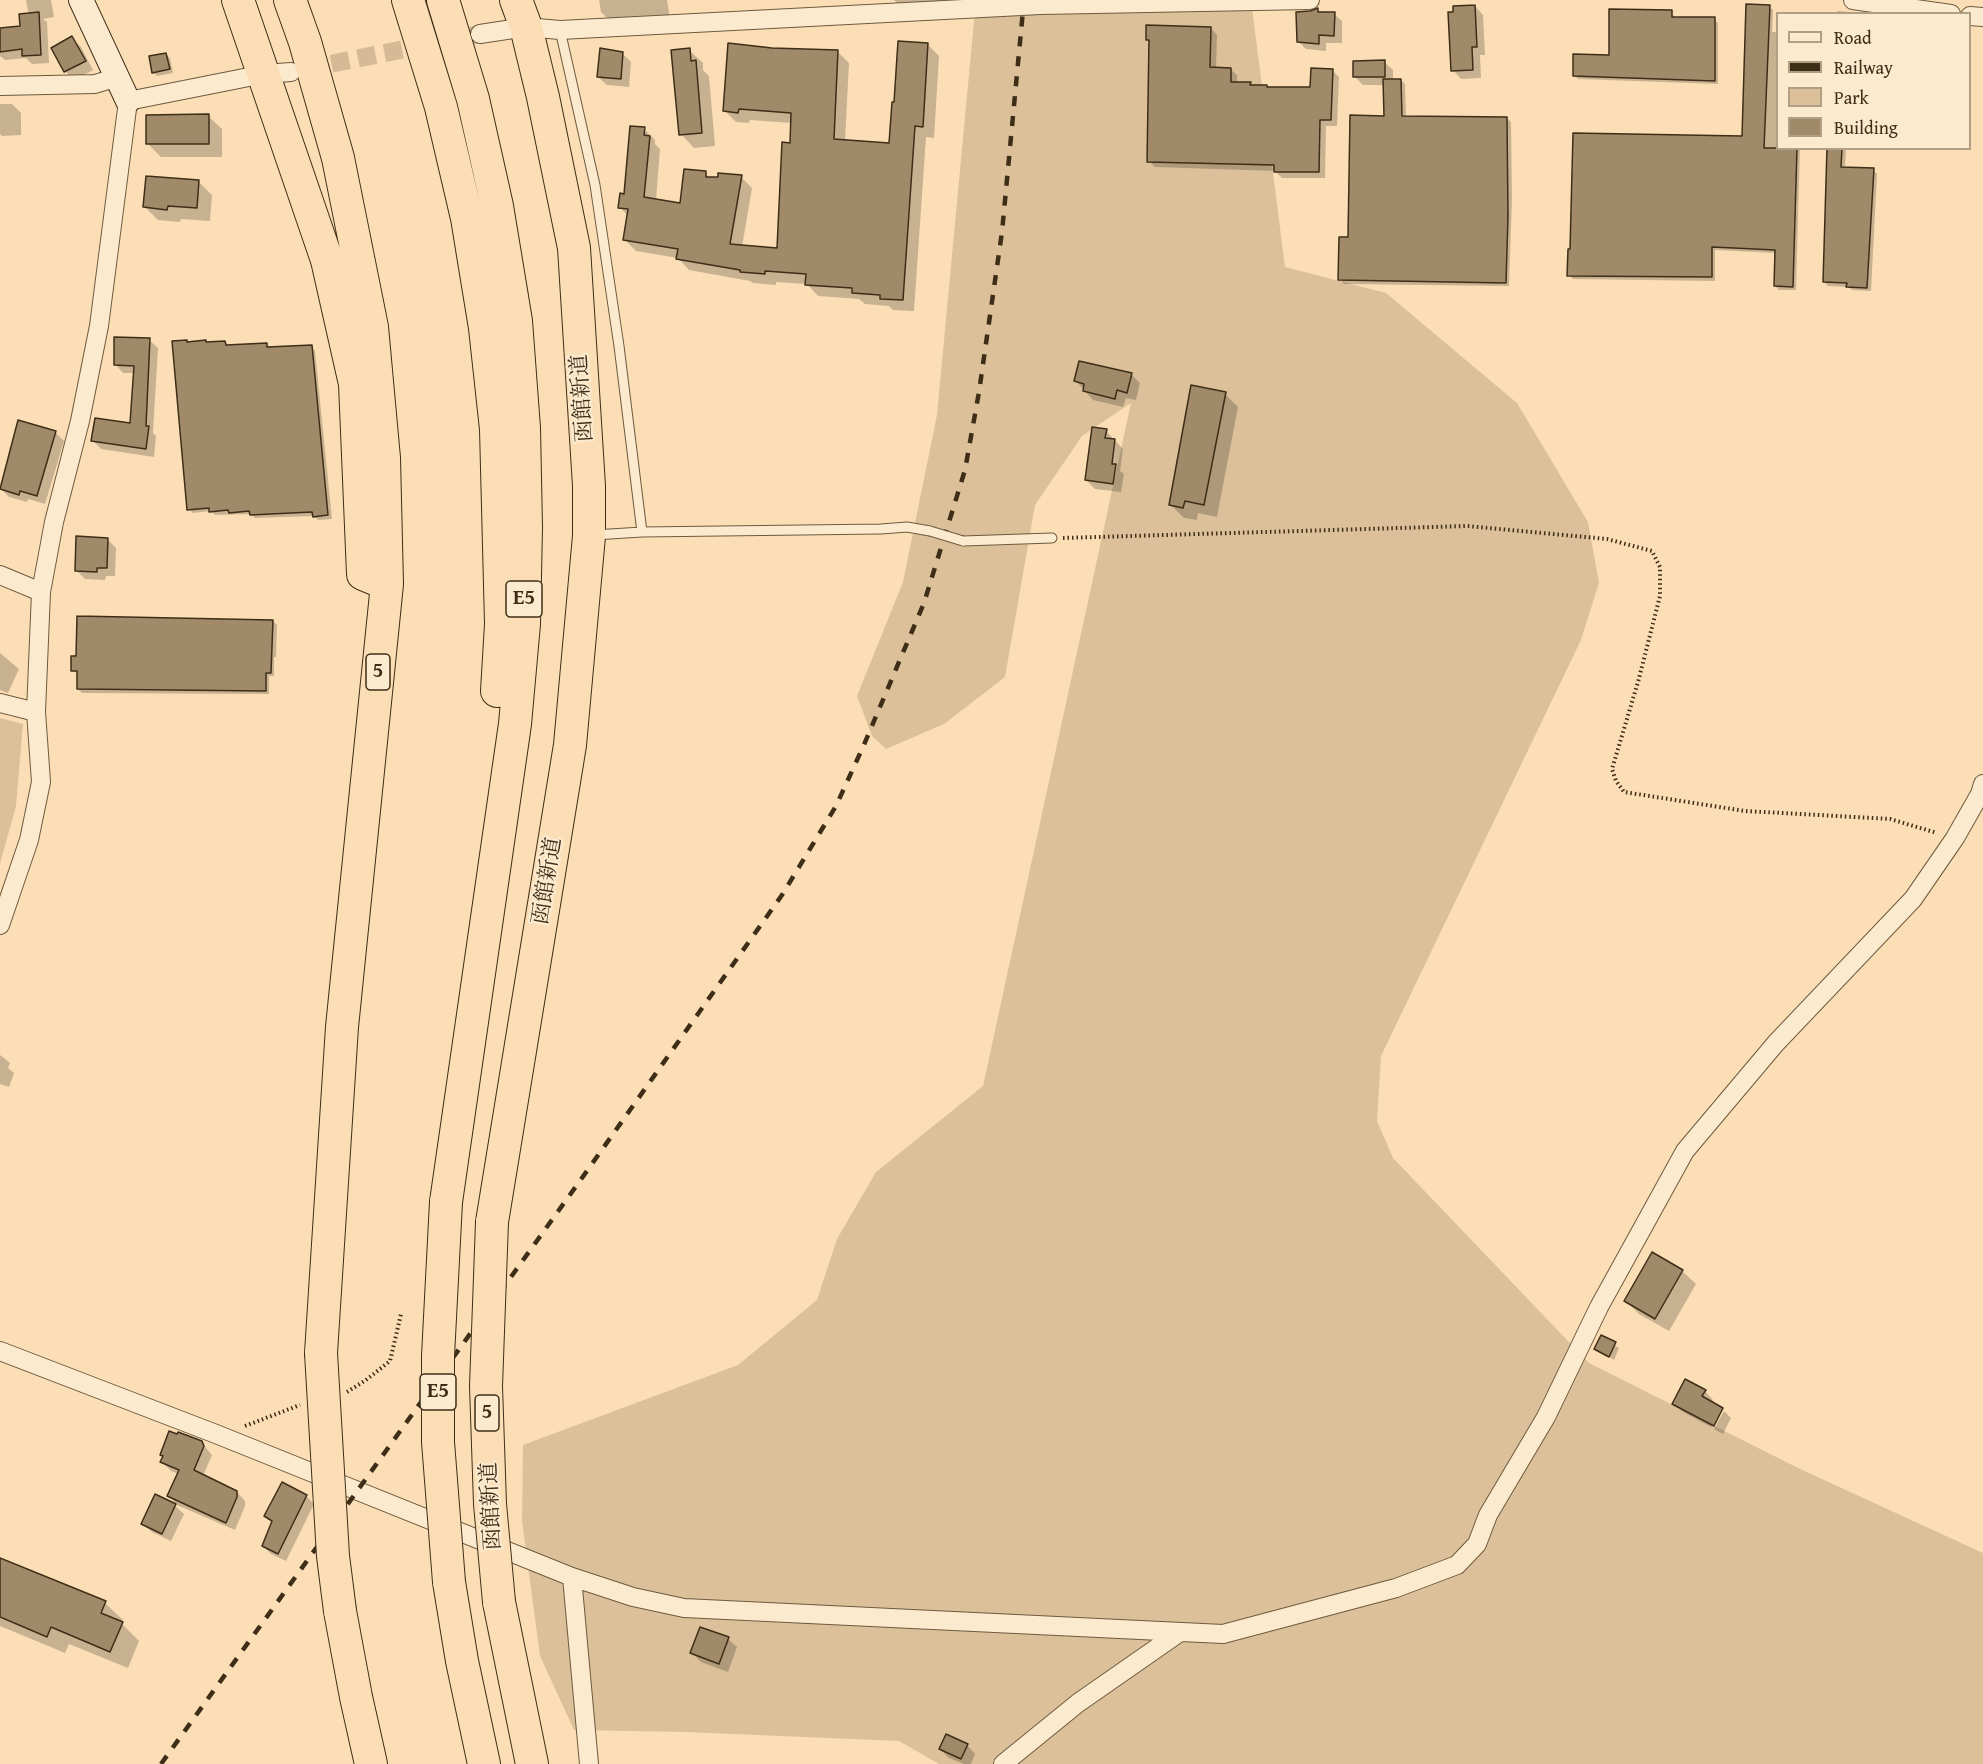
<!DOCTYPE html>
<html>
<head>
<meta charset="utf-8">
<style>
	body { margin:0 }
	#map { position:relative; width:1983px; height:1764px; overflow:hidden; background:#fbdeb5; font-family:"Gentium Book Plus",serif }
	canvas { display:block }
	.legend { position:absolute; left:1776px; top:12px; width:195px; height:138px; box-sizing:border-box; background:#fceacf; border:2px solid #b09f85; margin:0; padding:8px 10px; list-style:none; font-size:18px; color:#3e2e17 }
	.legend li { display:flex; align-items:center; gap:12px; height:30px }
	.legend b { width:30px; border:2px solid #b09f85 }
</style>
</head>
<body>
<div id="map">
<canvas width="1983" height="1764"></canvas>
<ul class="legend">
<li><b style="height:8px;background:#fceacf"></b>Road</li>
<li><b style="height:8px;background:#3e2e17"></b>Railway</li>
<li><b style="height:16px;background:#dbc09a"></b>Park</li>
<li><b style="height:16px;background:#a08a69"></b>Building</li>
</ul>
</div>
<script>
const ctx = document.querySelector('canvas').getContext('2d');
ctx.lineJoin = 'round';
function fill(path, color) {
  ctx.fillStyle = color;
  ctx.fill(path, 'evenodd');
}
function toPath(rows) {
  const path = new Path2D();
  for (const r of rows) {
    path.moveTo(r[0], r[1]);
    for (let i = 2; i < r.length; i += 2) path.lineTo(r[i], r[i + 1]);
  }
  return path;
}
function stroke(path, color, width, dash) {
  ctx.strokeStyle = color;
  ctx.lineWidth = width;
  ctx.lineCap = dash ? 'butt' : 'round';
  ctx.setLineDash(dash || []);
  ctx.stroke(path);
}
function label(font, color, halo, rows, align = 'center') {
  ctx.font = font + ' "Gentium Book Plus","Noto Serif JP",serif';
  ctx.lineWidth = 4.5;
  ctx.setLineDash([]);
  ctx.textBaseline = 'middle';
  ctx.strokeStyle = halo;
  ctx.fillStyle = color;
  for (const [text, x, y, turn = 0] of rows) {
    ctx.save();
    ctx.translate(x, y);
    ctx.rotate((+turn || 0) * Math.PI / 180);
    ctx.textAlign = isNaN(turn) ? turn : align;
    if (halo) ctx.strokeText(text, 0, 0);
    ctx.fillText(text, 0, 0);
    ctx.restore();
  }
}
fill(toPath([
	[976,0,1251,0,1285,267,1386,293,1517,403,1588,522,1599,583,1581,640,1381,1056,1377,1121,1393,1158,1589,1363,1798,1468,1983,1553,1983,1764,939,1764,899,1741,687,1732,574,1730,540,1656,522,1521,523,1445,738,1365,817,1300,837,1239,876,1172,983,1086,1131,403,1082,436,1035,505,1005,677,944,724,886,749,872,736,857,696,903,582,937,415],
	[0,718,23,724,16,806,0,864]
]), '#dbc09a');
fill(toPath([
	[26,0,51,0,54,17,43,19,47,22,49,63,32,64,26,58,5,60,0,56,0,30,22,28,31,14,28,11],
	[599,0,667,0,670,19,613,24,601,12],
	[894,0,946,0,946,5,901,7],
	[1475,6,1483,15,1485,55,1480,55,1481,78,1461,79,1453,70],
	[1769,7,1773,10,1772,32,1778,32,1778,148,1800,148,1796,290,1779,290,1775,286,1776,253,1715,250,1715,281,1573,279,1569,275,1743,137],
	[1318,10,1321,14,1334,14,1342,21,1342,43,1326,43,1326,51,1306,49,1299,42],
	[1837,11,1850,12,1851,14,1837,14],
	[1671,12,1675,18,1714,19,1718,23,1718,84,1578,79,1574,75,1610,57],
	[1211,28,1217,35,1216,69,1230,69,1237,75,1237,83,1250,83,1254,87,1268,89,1312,89,1332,70,1339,77,1337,126,1326,126,1325,178,1282,178,1275,171,1155,167,1149,161,1151,43,1147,39],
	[72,38,81,47,93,70,74,80,65,71],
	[927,44,939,56,934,138,926,137,914,311,893,310,889,306,865,304,859,299,818,296,807,284,776,282,776,285,753,283,750,281,689,270,678,258,636,251,624,239,628,216,620,207,625,195,644,129,655,140,655,144,660,149,656,200,681,205,705,173,711,179,741,177,752,188,742,247,779,250,792,123,750,120,749,123,736,122,725,111,772,50,837,51,849,63,845,141,891,144],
	[689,50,703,63,703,70,709,76,715,146,694,148,681,134],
	[622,53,631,62,629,87,607,85,598,77],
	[166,55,170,58,173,73,157,76,153,72],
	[1384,62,1393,70,1393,80,1401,80,1405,84,1406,117,1507,118,1511,122,1512,198,1509,286,1344,284,1340,280,1350,239,1386,117,1385,85,1363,85,1355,77],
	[0,104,12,104,21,113,21,135,2,136,0,134],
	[208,116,222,129,222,157,161,157,148,144],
	[1828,148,1846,148,1845,168,1873,170,1877,174,1871,291,1852,290,1848,287,1828,286,1824,282],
	[199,182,212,195,210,221,181,219,180,222,158,220,145,207],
	[149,340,158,348,153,433,156,436,154,457,101,449,93,441,132,425,135,373,123,373,115,364],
	[225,342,228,346,266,344,271,348,311,347,315,351,332,519,318,520,314,516,255,518,251,514,215,515,211,511,193,513,189,509],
	[1131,374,1140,383,1136,400,1126,398,1123,407,1093,400,1076,381],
	[1225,394,1238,407,1217,517,1198,513,1197,520,1184,518,1170,504],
	[1106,431,1123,449,1120,471,1124,474,1121,492,1095,489,1086,480],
	[55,432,64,441,45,504,28,499,27,502,9,497,0,488],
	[107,539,116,548,115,576,106,576,105,580,85,579,76,570],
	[273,621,277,625,276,657,274,657,274,676,269,676,269,694,82,693,78,689,79,674,72,670],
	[0,653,19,669,8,693,0,690],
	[0,1055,10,1063,8,1068,14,1073,9,1087,0,1084],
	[1682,1271,1696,1284,1669,1331,1639,1314,1626,1301],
	[1601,1337,1619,1348,1614,1360,1596,1349],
	[1705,1391,1713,1400,1711,1403,1723,1410,1721,1410,1711,1427,1683,1412,1674,1404],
	[1724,1411,1731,1418,1723,1434,1714,1429],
	[178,1436,201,1442,212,1455,203,1476,237,1492,245,1501,245,1506,235,1530,177,1505,169,1496,179,1474,171,1471,162,1462],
	[306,1496,314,1504,286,1561,271,1554,263,1546,273,1523,266,1516],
	[175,1506,184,1514,171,1541,152,1532,143,1524],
	[0,1559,105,1603,123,1620,121,1623,139,1641,128,1668,69,1644,65,1653,0,1626],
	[728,1639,737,1647,728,1672,701,1662,692,1653],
	[967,1745,975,1754,971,1764,964,1764,949,1758,940,1749]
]), '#0003');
const building = toPath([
	[1746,4,1770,5,1764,148,1797,148,1793,287,1774,286,1775,250,1712,247,1712,277,1567,276,1568,249,1570,249,1573,133,1742,136,1746,4],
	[1475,5,1477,47,1472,47,1473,70,1451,71,1448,12,1453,12,1453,6,1475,5],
	[1318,8,1318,12,1335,12,1334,36,1319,35,1319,44,1297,42,1296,12,1310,11,1318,8],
	[1609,9,1672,10,1672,17,1715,17,1715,81,1573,76,1573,54,1609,55,1609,9],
	[39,12,41,55,22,56,22,49,0,52,0,28,20,26,19,14,39,12],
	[1146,25,1211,27,1210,67,1231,68,1231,82,1251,82,1250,85,1267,85,1267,87,1310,87,1311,68,1333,69,1331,120,1320,120,1319,172,1274,172,1274,165,1147,162,1149,40,1146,40,1146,25],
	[72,36,86,61,64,72,51,48,72,36],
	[898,41,928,43,923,127,915,126,903,300,880,299,880,295,852,293,852,288,805,285,806,274,765,271,765,274,740,272,740,270,676,259,678,249,623,240,628,209,618,208,620,193,624,194,630,126,645,127,644,135,650,136,644,197,680,203,684,169,706,171,706,177,718,177,718,173,742,175,730,244,777,248,782,142,790,143,791,113,739,109,738,113,723,111,728,43,772,48,838,50,834,139,889,143,892,102,894,102,898,41],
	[600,48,623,52,621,79,597,77,600,48],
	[690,48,691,61,696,60,702,133,679,135,671,50,690,48],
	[166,53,170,69,152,73,149,56,166,53],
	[1385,60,1385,77,1353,77,1353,61,1385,60],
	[1383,79,1401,79,1402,116,1507,117,1508,216,1506,283,1338,280,1339,237,1348,237,1350,115,1384,116,1383,79],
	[209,114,209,144,146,144,146,115,209,114],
	[1827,148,1842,148,1841,167,1874,168,1867,288,1846,287,1847,283,1823,282,1827,148],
	[146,176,199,180,197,208,168,206,167,210,143,207,146,176],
	[114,337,150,338,146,426,149,426,146,449,91,441,95,418,130,423,134,366,114,365,114,337],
	[187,340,187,342,206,340,206,342,225,341,226,345,267,343,267,347,312,345,328,515,313,517,312,512,250,515,249,511,229,513,228,510,209,512,209,508,187,510,172,341,187,340],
	[1079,361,1132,373,1127,393,1117,390,1115,399,1083,391,1084,384,1074,381,1079,361],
	[1191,385,1226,392,1204,505,1185,501,1183,508,1169,505,1191,385],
	[18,420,56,431,37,496,20,491,19,495,0,489,18,420],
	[1092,427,1107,429,1105,438,1115,439,1112,464,1116,464,1113,484,1085,480,1092,427],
	[76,536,108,538,107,568,97,568,97,572,75,571,76,536],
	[77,616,273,620,271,673,266,673,266,691,77,689,77,671,71,671,71,656,76,656,77,616],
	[1652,1252,1683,1270,1655,1319,1624,1301,1652,1252],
	[1601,1335,1616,1342,1609,1357,1594,1349,1601,1335],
	[1685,1379,1706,1390,1702,1396,1723,1408,1714,1426,1672,1404,1685,1379],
	[169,1431,177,1434,178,1432,202,1441,204,1446,194,1470,237,1491,237,1497,226,1523,167,1496,179,1470,160,1462,163,1456,160,1455,169,1431],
	[282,1482,307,1495,278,1554,262,1546,272,1521,264,1516,282,1482],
	[155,1494,176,1504,162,1534,141,1524,155,1494],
	[0,1558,106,1601,101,1613,123,1622,110,1652,51,1627,47,1637,0,1617,0,1558],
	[700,1627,729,1637,719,1664,690,1653,700,1627],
	[946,1734,968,1744,961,1759,939,1749,946,1734]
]);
fill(building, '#a08a69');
stroke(building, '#3e2e17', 1.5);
stroke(toPath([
	[305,69,480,34]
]), '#d5bb95', 18, [18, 9]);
const lane = toPath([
	[560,30,595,185,619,346,642,532],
	[594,535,642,532,881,529,907,527,930,531],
	[963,541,1052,538]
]);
const street = toPath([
	[1853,0,1951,14],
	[1040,5,1310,0],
	[1970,16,1983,17],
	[480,34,526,27,560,30,1002,7],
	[0,86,95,84,118,77],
	[0,575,41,592],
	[0,703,36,712],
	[0,925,29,840,41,782,36,712,41,592,54,522,80,421,99,326,128,101,264,74,291,72],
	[0,1351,216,1434,572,1577,633,1597,684,1608,1223,1634,1396,1588,1457,1565,1477,1544,1488,1515,1546,1417,1599,1307,1685,1151,1776,1043,1913,899,1955,838,1980,794,1983,784],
	[572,1577,589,1764],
	[1003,1764,1078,1703,1180,1632]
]);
const secondary = toPath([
	[81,0,128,101]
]);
const highway = toPath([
	[238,0,327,260,355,384,363,574,387,584],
	[290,0,305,42,338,158,372,327,384,458,387,584,342,1027,321,1353],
	[408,0,441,107,467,218,485,328,496,429,501,624,497,691],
	[443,0,473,99,497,206,516,321,524,428,526,527,524,624,515,724,446,1202],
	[492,1222,570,745,589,536,589,486,574,248,543,97,526,27,516,0],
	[449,1582,462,1661,484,1764],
	[499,1602,532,1764],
	[340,1611,356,1697,371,1764]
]);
stroke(lane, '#6d5a3e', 11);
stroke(street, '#6d5a3e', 20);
stroke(secondary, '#3e2e17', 26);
stroke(highway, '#3e2e17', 34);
stroke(toPath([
	[1063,538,1467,526,1607,539,1652,551,1660,567,1660,596,1638,682,1612,769,1616,781,1624,792,1745,811,1890,819,1937,833],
	[347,1392,366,1380,390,1361,401,1314],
	[245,1426,300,1405]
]), '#3e2e17', 4, [1.5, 3]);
stroke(lane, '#fceacf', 9);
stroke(street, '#fceacf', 18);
stroke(secondary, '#fceacf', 24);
stroke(highway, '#fbdeb5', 32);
stroke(toPath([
	[161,1764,577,1185,782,895,836,806,863,747,924,603,965,470,979,392,1002,232,1024,0]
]), '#3e2e17', 4.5, [10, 10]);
const laneBridge = toPath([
	[930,531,963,541]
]);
const streetBridge = toPath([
	[1002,7,1040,5]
]);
const highwayBridge = toPath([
	[446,1202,438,1356,438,1442,449,1582],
	[492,1222,486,1386,490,1504,499,1602],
	[321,1353,333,1556,340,1611]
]);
stroke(laneBridge, '#6d5a3e', 11, []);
stroke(streetBridge, '#6d5a3e', 20, []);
stroke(highwayBridge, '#3e2e17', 34, []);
stroke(laneBridge, '#fceacf', 9);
stroke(streetBridge, '#fceacf', 18);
stroke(highwayBridge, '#fbdeb5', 32);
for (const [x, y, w] of [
	[524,599,36],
	[378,672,24],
	[438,1392,36],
	[487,1413,24]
]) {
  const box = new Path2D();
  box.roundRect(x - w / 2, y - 18, w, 36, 4.5);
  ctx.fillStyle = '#fceacf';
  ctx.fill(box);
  stroke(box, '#3e2e17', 1.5);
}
label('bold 21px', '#3e2e17', null, [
	["E5",524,599],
	["5",378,672],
	["E5",438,1392],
	["5",487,1413]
]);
label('22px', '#3e2e17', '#fceacf', [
	["函館新道",583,398,-94],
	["函館新道",548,881,-81],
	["函館新道",492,1506,-93]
]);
</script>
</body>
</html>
